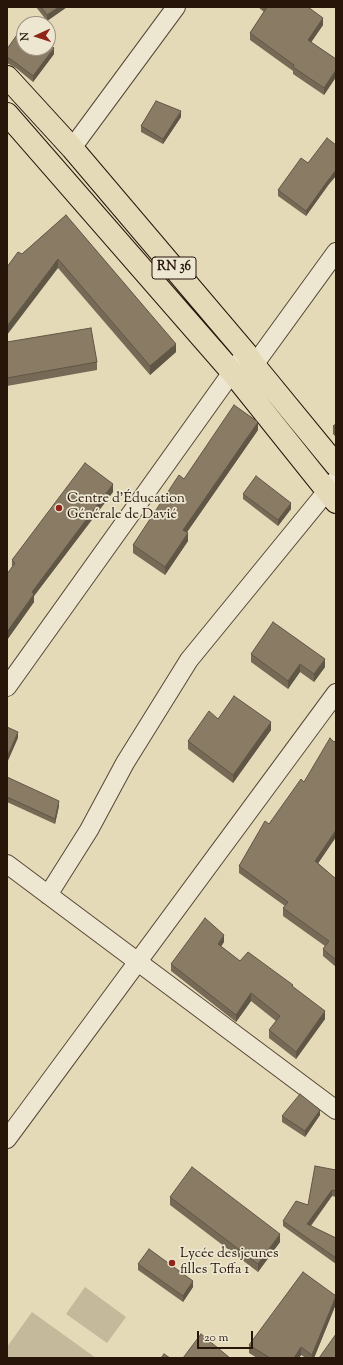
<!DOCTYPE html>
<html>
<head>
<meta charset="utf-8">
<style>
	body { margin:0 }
	#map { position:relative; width:343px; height:1365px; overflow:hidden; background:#e4dab8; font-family:"Sorts Mill Goudy",serif }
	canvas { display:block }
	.frame { position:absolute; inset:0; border:8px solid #27150a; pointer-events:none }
	.north { position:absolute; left:16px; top:16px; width:40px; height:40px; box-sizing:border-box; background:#ede7d1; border:1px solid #9e9381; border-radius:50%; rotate:267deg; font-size:11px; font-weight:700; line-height:16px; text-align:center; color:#27150a }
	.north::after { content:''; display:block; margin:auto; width:14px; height:18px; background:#8f2418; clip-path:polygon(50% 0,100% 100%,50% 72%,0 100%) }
	.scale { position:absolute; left:197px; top:1331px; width:56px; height:18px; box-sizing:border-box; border:2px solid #27150a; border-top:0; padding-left:5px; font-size:12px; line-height:14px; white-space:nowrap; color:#27150a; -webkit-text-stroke:3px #ede7d1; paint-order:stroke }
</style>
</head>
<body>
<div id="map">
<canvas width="343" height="1365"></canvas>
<div class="frame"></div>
<div class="north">N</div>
<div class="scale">20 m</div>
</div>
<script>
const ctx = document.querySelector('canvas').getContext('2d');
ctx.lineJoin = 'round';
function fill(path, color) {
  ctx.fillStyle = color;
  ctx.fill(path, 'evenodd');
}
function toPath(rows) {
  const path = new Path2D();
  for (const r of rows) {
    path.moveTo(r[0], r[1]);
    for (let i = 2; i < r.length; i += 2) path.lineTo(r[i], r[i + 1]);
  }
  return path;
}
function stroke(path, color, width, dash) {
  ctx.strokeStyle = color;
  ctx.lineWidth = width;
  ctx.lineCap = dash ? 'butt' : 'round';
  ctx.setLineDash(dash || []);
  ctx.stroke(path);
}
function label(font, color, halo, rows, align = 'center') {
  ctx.font = font + ' "Sorts Mill Goudy",serif';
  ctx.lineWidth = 3.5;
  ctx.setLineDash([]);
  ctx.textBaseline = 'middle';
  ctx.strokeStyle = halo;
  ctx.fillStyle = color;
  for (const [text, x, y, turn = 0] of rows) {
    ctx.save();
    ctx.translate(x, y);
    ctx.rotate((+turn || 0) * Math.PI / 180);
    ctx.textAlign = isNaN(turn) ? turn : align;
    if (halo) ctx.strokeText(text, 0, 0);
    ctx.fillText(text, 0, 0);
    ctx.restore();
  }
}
fill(toPath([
	[85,1287,126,1317,107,1343,66,1314],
	[32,1312,96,1358,7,1358,7,1347]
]), '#c4b99a');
const minor = toPath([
	[72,148,176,7],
	[254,365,336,252],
	[7,687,240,361],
	[7,864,336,1110],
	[48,895,89,830,125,763,189,660,336,480],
	[7,1139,336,693]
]);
const primary = toPath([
	[7,77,72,148,246,353,254,365,336,465],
	[7,114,232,372,336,502]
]);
stroke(minor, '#564636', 20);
stroke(primary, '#27150a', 24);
stroke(minor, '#ede7d1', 18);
stroke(primary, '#e4dab8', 22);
fill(toPath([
	[36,7,67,7,47,21],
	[258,7,308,7,323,25,311,42,336,59,336,77,324,95,293,74,293,71,250,40,250,33,264,12],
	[7,49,54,54,33,82,16,68,7,63],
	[181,117,163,144,141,132,141,126],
	[336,145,336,176,329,184,306,216,278,196,278,190,308,163],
	[66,215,176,352,150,375,58,268,22,254],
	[7,342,97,362,97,370,7,386],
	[336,424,336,437,333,434,333,426],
	[258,430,187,532,188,541,165,575,133,553,133,545,184,479],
	[113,492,34,596,34,602,7,640,7,574,12,568,12,560],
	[243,494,291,509,278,526,243,499],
	[251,654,325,667,314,682,300,672,288,689,251,662],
	[218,719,271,730,233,783,188,749,188,741],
	[336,740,336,837,318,863,336,879,336,967,323,956,323,949,325,946,283,916,283,908,285,906,239,873,239,866,269,824,304,782],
	[7,777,59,806,55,824,7,802],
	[224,942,221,946,240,961,293,987,325,1019,296,1059,269,1038,269,1030,276,1021,251,1001,236,1022,171,971,171,964],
	[320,1115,305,1137,282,1122,282,1116],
	[336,1170,336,1197,332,1196,311,1226,336,1238,336,1264,283,1226,283,1221,308,1205],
	[170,1197,280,1242,258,1272,170,1205],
	[138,1264,193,1287,183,1302,138,1270],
	[336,1304,314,1358,306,1358,301,1355,299,1358,257,1358,249,1353,249,1345]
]), '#766a56');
fill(toPath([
	[59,7,67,7,47,21,47,15],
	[323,18,323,25,308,47,308,40],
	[54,48,54,54,33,82,33,76],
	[336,70,336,77,324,95,324,88],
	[181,111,181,117,163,144,163,139],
	[336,170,336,176,329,184,306,216,306,211,329,179],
	[58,259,58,268,7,335,7,326],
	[176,344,176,352,150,375,150,366],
	[258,422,258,430,183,538,183,530],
	[113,484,113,492,34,596,34,602,7,640,7,632,32,592],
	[291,503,291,509,278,526,278,520],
	[188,533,188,541,165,575,165,567],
	[325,659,325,667,314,682,314,674],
	[300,664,300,672,288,689,288,681],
	[271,722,271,730,233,783,233,775],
	[18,732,18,738,7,763,7,757],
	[59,801,59,806,55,824,55,819],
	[336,830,336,837,315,868,315,861],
	[224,935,224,942,218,951,218,944],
	[251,993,251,1001,236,1022,236,1015],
	[325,1011,325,1019,296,1059,296,1052],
	[320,1110,320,1115,305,1137,305,1131],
	[332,1190,332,1196,307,1230,307,1224],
	[280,1234,280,1242,258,1272,258,1264],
	[193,1281,193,1287,183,1302,183,1296],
	[336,1296,336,1304,314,1358,312,1358,312,1355],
	[301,1347,301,1355,299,1358,294,1358]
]), '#605646');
const building = toPath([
	[41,7,59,7,47,15,41,7],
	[267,7,308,7,323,18,308,40,336,59,336,70,324,88,293,67,294,65,250,33,267,7],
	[24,25,24,48,48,48,48,43,54,48,33,76,16,63,7,57,7,49,24,25],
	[156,101,181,111,163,139,141,126,156,101],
	[327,138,336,145,336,170,329,179,306,211,278,190,301,158,308,163,327,138],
	[66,215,176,344,150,366,58,259,7,326,7,267,18,252,22,254,66,215],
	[91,328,97,362,7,378,7,342,91,328],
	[234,405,258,422,183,530,188,533,165,567,133,545,179,475,184,479,234,405],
	[336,424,336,429,333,426,336,424],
	[85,463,113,484,32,592,34,594,7,632,7,574,15,563,12,560,85,463],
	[256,476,291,503,278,520,243,494,256,476],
	[273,622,325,659,314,674,300,664,288,681,251,654,273,622],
	[234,696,271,722,233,775,188,741,209,711,218,719,234,696],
	[7,727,18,732,7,757,7,727],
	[330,738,334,742,336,740,336,830,315,861,336,879,336,960,323,949,329,941,283,908,288,902,239,866,265,821,269,824,301,779,304,782,330,738],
	[7,777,59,801,55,819,7,797,7,777],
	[205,918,224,935,218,944,240,961,248,952,293,985,292,986,325,1011,296,1052,269,1030,280,1016,251,993,236,1015,171,964,205,918],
	[300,1094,320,1110,305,1131,282,1116,300,1094],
	[315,1166,336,1170,336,1191,332,1190,307,1224,336,1238,336,1258,283,1221,296,1201,308,1205,315,1166],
	[192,1167,280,1234,258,1264,170,1197,192,1167],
	[149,1249,193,1281,183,1296,138,1264,149,1249],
	[303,1272,336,1296,312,1355,301,1347,294,1358,270,1358,249,1345,303,1272],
	[201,1334,230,1358,183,1358,201,1334],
	[336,1334,336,1358,319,1358,336,1334],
	[164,1354,170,1358,161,1358,164,1354]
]);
fill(building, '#897b64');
stroke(building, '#605646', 1);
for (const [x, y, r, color] of [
	[59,508,4,"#8f2418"],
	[172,1263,4,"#8f2418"]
]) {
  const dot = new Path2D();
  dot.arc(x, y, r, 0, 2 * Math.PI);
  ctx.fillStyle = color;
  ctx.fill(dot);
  stroke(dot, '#ede7d1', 1.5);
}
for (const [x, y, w] of [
	[174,268,44]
]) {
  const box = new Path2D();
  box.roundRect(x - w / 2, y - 11, w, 22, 3);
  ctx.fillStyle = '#ede7d1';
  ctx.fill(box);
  stroke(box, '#27150a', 1);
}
label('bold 13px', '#27150a', null, [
	["RN 36",174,268]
]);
label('14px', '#27150a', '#ede7d1', [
	["Centre d'Éducation",67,500],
	["Générale de Davié",67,516],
	["Lycée des jeunes",180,1255],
	["filles Toffa 1",180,1271]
], 'left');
</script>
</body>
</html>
